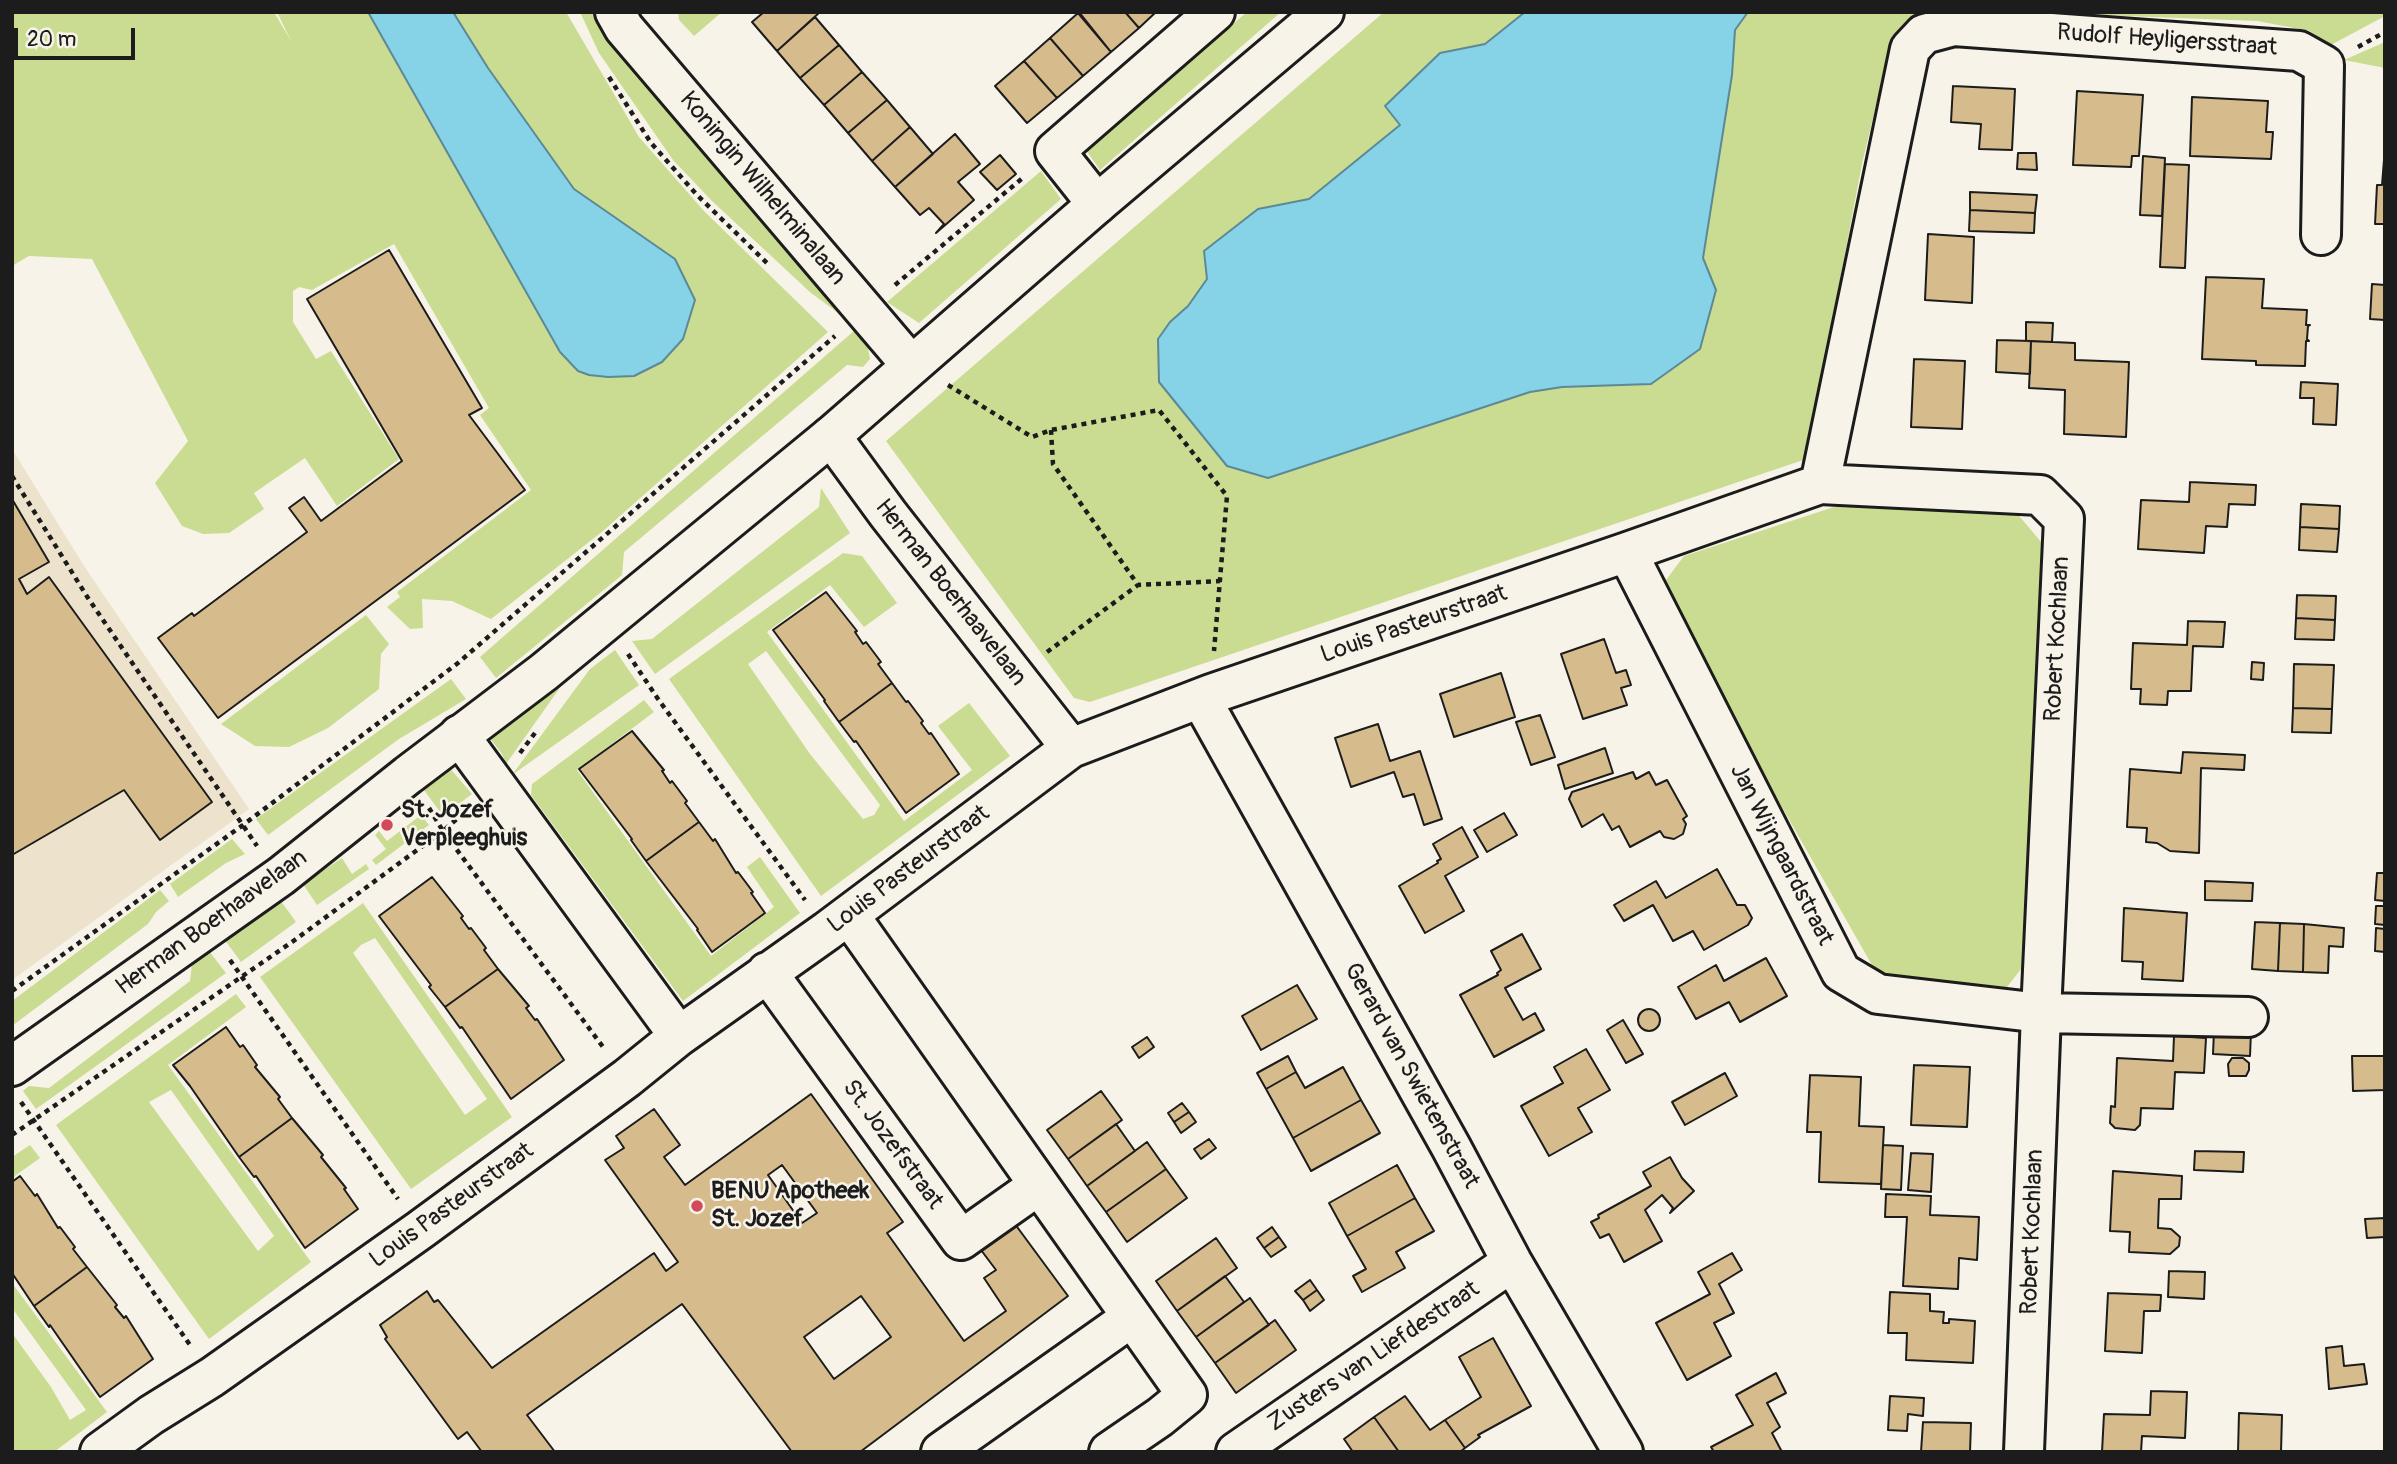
<!DOCTYPE html>
<html>
<head>
<meta charset="utf-8">
<style>
	body { margin:0 }
	#map { position:relative; width:2397px; height:1464px; overflow:hidden; background:#f7f3e8; font-family:Pangolin,sans-serif }
	canvas { display:block }
	.frame { position:absolute; inset:0; border:14px solid #1c1c1c; pointer-events:none }
	.scale { position:absolute; left:14px; top:28px; width:121px; height:32px; box-sizing:border-box; border:4px solid #1c1c1c; border-top:0; padding-left:9px; font-size:21px; line-height:24px; white-space:nowrap; color:#1c1c1c; -webkit-text-stroke:5px #f7f3e8; paint-order:stroke }
</style>
</head>
<body>
<div id="map">
<canvas width="2397" height="1464"></canvas>
<div class="frame"></div>
<div class="scale">20 m</div>
</div>
<script>
const ctx = document.querySelector('canvas').getContext('2d');
ctx.lineJoin = 'round';
function fill(path, color) {
  ctx.fillStyle = color;
  ctx.fill(path, 'evenodd');
}
function toPath(rows) {
  const path = new Path2D();
  for (const r of rows) {
    if (r.length === 3) {
      path.moveTo(r[0] + r[2], r[1]);
      path.arc(r[0], r[1], r[2], 0, 2 * Math.PI);
      continue;
    }
    path.moveTo(r[0], r[1]);
    for (let i = 2; i < r.length; i += 2) path.lineTo(r[i], r[i + 1]);
  }
  return path;
}
function stroke(path, color, width, dash) {
  ctx.strokeStyle = color;
  ctx.lineWidth = width;
  ctx.lineCap = dash ? 'butt' : 'round';
  ctx.setLineDash(dash || []);
  ctx.stroke(path);
}
function label(font, color, halo, rows, align = 'center') {
  ctx.font = font + ' Pangolin,sans-serif';
  ctx.lineWidth = 5;
  ctx.setLineDash([]);
  ctx.textBaseline = 'middle';
  ctx.strokeStyle = halo;
  ctx.fillStyle = color;
  for (const [text, x, y, turn = 0] of rows) {
    ctx.save();
    ctx.translate(x, y);
    ctx.rotate((+turn || 0) * Math.PI / 180);
    ctx.textAlign = isNaN(turn) ? turn : align;
    if (halo) ctx.strokeText(text, 0, 0);
    ctx.fillText(text, 0, 0);
    ctx.restore();
  }
}
fill(toPath([
	[12,449,84,566,249,809,12,980]
]), '#ede2cc');
fill(toPath([
	[12,12,274,12,291,41,277,12,368,12,560,352,675,259,574,189,488,68,453,12,566,12,639,137,704,211,828,332,603,531,491,619,452,601,422,599,423,628,410,629,387,607,400,597,397,592,531,490,480,415,489,408,394,244,312,290,299,287,293,291,293,322,316,359,331,351,399,459,337,506,305,458,254,493,264,509,229,533,203,534,182,526,155,483,188,441,92,259,29,256,12,266],
	[580,12,595,12,851,312,841,315,811,293,712,201,673,160,599,53],
	[678,12,722,12,694,36,679,20],
	[1247,12,1281,12,1100,170,1086,150],
	[1384,12,1935,12,1915,18,1892,39,1862,164,1806,459,1090,702,1074,698,886,441],
	[2022,12,2385,12,2385,16,2329,46,2310,31,2257,21],
	[2385,42,2385,68,2344,60],
	[1041,171,1061,199,919,323,887,302],
	[863,323,870,359,863,367,847,365,624,552,622,575,496,678,480,657],
	[821,488,850,533,655,674,632,641,652,639,819,507],
	[1837,506,2015,511,2047,549,2029,959,2003,992,1927,990,1877,974,1675,619,1666,580,1684,556],
	[843,553,862,556,897,603,864,627,830,585,767,632,904,821,972,770,938,726,969,703,1010,756,821,896,669,679],
	[766,651,880,805,874,815,863,819,810,754,748,664],
	[366,615,389,644,381,654,379,689,328,728,289,747,255,746,221,724],
	[615,650,639,685,512,775,590,669],
	[451,679,466,699,399,739,268,835,256,819],
	[555,685,559,689,506,764,502,754,489,737],
	[644,700,654,712,577,770,711,956,774,907,747,867,760,857,800,913,683,1001,531,795,532,784],
	[448,766,472,794,443,816,421,786],
	[421,815,429,825,376,865,372,860,386,849,375,835,379,831,387,841],
	[232,839,245,854,226,863,178,897,170,884],
	[342,858,352,874,366,864,369,869,317,905,303,884],
	[160,890,169,901,156,912,148,924,12,1026,12,1001],
	[276,894,296,922,241,962,221,935],
	[363,903,512,1117,411,1189,260,977],
	[375,938,487,1099,465,1115,353,953,361,945],
	[209,951,226,973,36,1109,23,1091,29,1086,49,1088,190,981,192,964],
	[236,994,246,1007,168,1065,311,1262,209,1339,56,1125],
	[171,1090,274,1236,258,1251,149,1102],
	[30,1145,40,1158,12,1178,12,1157],
	[12,1283,107,1412,54,1452,12,1452,12,1333,51,1387,70,1420,86,1410,12,1308]
]), '#cadc91');
const water = toPath([
	[368,12,453,12,488,68,574,189,675,259,695,300,683,339,662,362,634,376,608,377,589,375,578,371,560,352,368,12],
	[1525,12,1748,12,1735,30,1732,75,1703,258,1716,290,1700,349,1651,384,1562,387,1530,392,1268,478,1227,466,1159,382,1158,339,1170,322,1188,306,1207,279,1204,251,1258,209,1309,199,1400,125,1385,106,1440,53,1485,44,1525,12]
]);
fill(water, '#86d2e6');
stroke(water, '#5c8995', 2);
const building = toPath([
	[764,12,820,12,777,51,752,22,764,12],
	[1079,12,1125,12,1139,28,1111,52,1079,12],
	[1125,12,1156,12,1139,28,1125,12],
	[1078,13,1111,52,1083,76,1050,38,1078,13],
	[815,17,839,45,800,78,777,51,815,17],
	[1050,38,1083,76,1057,98,1024,61,1050,38],
	[839,45,862,72,824,105,800,78,839,45],
	[1024,61,1057,98,1027,123,995,86,1024,61],
	[862,72,887,100,848,133,824,105,862,72],
	[1953,86,2015,89,2012,150,1979,149,1981,124,1951,122,1953,86],
	[2077,91,2143,95,2139,156,2132,156,2131,167,2073,165,2077,91],
	[2192,97,2268,101,2266,132,2273,132,2271,159,2190,156,2192,97],
	[887,100,910,127,872,161,848,133,887,100],
	[910,127,933,154,895,187,872,161,910,127],
	[955,134,980,164,958,182,974,200,936,233,944,224,929,208,920,215,895,187,955,134],
	[2385,147,2385,224,2375,224,2377,185,2382,185,2385,147],
	[2018,153,2036,153,2037,170,2017,169,2018,153],
	[1000,155,1016,174,997,190,980,172,1000,155],
	[2143,156,2165,158,2162,216,2140,215,2143,156],
	[2165,164,2189,165,2185,268,2160,267,2165,164],
	[1970,192,2037,195,2035,213,1970,210,1970,192],
	[1970,210,2035,213,2034,233,1969,231,1970,210],
	[1928,234,1974,237,1972,303,1925,300,1928,234],
	[389,250,482,408,469,415,525,490,218,718,158,638,192,613,194,616,307,532,289,508,304,497,321,521,402,461,307,299,389,250],
	[2206,277,2264,279,2262,308,2307,310,2306,325,2310,325,2308,326,2307,339,2309,341,2306,341,2305,366,2256,365,2256,361,2202,359,2206,277],
	[2372,284,2385,285,2385,320,2370,319,2372,284],
	[2026,322,2053,323,2052,342,2026,341,2026,322],
	[1997,340,2031,341,2030,374,1996,372,1997,340],
	[2031,341,2075,343,2075,360,2129,362,2126,437,2064,434,2065,390,2029,388,2031,341],
	[1914,359,1965,361,1962,429,1911,427,1914,359],
	[2301,382,2338,384,2336,425,2313,424,2314,398,2300,398,2301,382],
	[2190,482,2256,485,2255,505,2229,504,2227,527,2206,526,2204,553,2138,549,2141,500,2189,502,2190,482],
	[12,499,49,562,19,579,27,594,49,577,212,802,160,840,124,790,12,855,12,499],
	[2301,504,2340,506,2339,529,2300,527,2301,504],
	[2300,527,2339,529,2337,552,2299,550,2300,527],
	[826,592,857,631,855,632,863,644,866,642,881,662,878,664,892,683,839,722,824,701,825,700,773,630,826,592],
	[2297,595,2336,596,2335,620,2296,618,2297,595],
	[2296,618,2335,620,2334,640,2295,639,2296,618],
	[2188,621,2225,622,2223,647,2193,646,2191,691,2168,691,2167,705,2140,704,2141,689,2131,689,2133,643,2187,645,2188,621],
	[1604,639,1616,673,1626,670,1631,685,1621,688,1627,705,1583,719,1561,654,1604,639],
	[2252,662,2264,663,2263,680,2251,679,2252,662],
	[2294,664,2334,665,2332,709,2293,708,2294,664],
	[1501,673,1515,717,1454,737,1440,694,1501,673],
	[892,683,906,702,908,701,923,721,921,723,929,734,931,733,959,774,906,813,856,741,854,742,839,722,892,683],
	[2293,708,2332,709,2331,733,2292,732,2293,708],
	[1540,715,1555,757,1531,765,1516,722,1540,715],
	[1378,724,1390,761,1420,751,1442,819,1424,825,1414,794,1403,797,1394,772,1351,787,1335,738,1378,724],
	[632,731,664,770,662,771,670,783,672,781,687,801,685,803,699,822,646,861,631,840,632,839,579,769,632,731],
	[1605,748,1613,773,1565,789,1558,765,1605,748],
	[2183,752,2245,755,2244,770,2201,768,2199,853,2170,851,2157,843,2146,842,2147,828,2127,827,2130,769,2181,773,2183,752],
	[1633,772,1636,779,1649,772,1656,785,1667,780,1687,816,1683,819,1686,824,1683,834,1674,839,1664,837,1660,831,1630,847,1619,826,1612,830,1603,814,1582,827,1569,799,1572,792,1633,772],
	[1504,813,1517,835,1487,852,1474,830,1504,813],
	[699,822,713,841,715,839,736,873,738,872,753,892,751,893,765,913,712,952,697,930,698,929,646,861,699,822],
	[1462,827,1478,857,1445,876,1464,911,1425,933,1399,886,1438,863,1437,861,1441,859,1433,844,1462,827],
	[1717,869,1737,905,1745,905,1752,918,1748,925,1704,950,1693,931,1673,941,1653,905,1624,921,1614,905,1656,881,1666,898,1717,869],
	[2377,873,2385,873,2385,901,2375,900,2377,873],
	[432,877,463,916,461,918,469,929,471,928,486,948,484,950,498,969,445,1007,429,987,431,985,379,916,432,877],
	[2205,881,2253,883,2252,901,2205,900,2205,881],
	[2376,906,2385,906,2385,925,2375,924,2376,906],
	[2124,908,2187,913,2183,981,2142,979,2143,962,2122,961,2124,908],
	[2255,922,2280,923,2278,971,2252,969,2255,922],
	[2280,923,2304,924,2303,972,2278,971,2280,923],
	[2304,924,2344,928,2343,947,2329,946,2328,973,2303,972,2304,924],
	[2376,928,2385,929,2385,952,2375,951,2376,928],
	[1522,934,1541,969,1505,988,1523,1020,1535,1013,1544,1030,1494,1057,1460,995,1498,975,1497,973,1501,970,1491,951,1522,934],
	[1766,958,1787,996,1740,1022,1729,1002,1696,1019,1678,987,1716,965,1724,981,1766,958],
	[498,969,529,1006,526,1008,535,1020,537,1019,564,1060,511,1099,462,1027,460,1028,445,1007,498,969],
	[1297,985,1317,1019,1261,1050,1242,1016,1297,985],
	[1649,1020,11],
	[1623,1020,1643,1054,1626,1063,1607,1030,1623,1020],
	[226,1027,240,1047,243,1045,257,1065,255,1067,280,1097,278,1099,292,1118,239,1157,190,1086,173,1065,226,1027],
	[2214,1031,2251,1031,2250,1056,2213,1054,2214,1031],
	[2174,1036,2206,1038,2204,1073,2175,1072,2173,1109,2141,1108,2140,1125,2135,1130,2115,1128,2110,1123,2111,1106,2115,1107,2117,1058,2173,1061,2174,1036],
	[1147,1037,1154,1047,1139,1058,1132,1047,1147,1037],
	[1586,1049,1610,1090,1578,1108,1592,1132,1549,1156,1521,1106,1563,1083,1554,1067,1586,1049],
	[1288,1056,1296,1072,1266,1089,1257,1073,1288,1056],
	[2352,1056,2385,1056,2385,1090,2353,1091,2352,1056],
	[2232,1058,2243,1058,2249,1063,2249,1070,2246,1076,2229,1076,2228,1064,2232,1058],
	[1914,1065,1970,1067,1967,1127,1911,1125,1914,1065],
	[1343,1067,1361,1100,1293,1138,1266,1089,1296,1072,1305,1088,1343,1067],
	[1725,1073,1737,1096,1685,1125,1672,1102,1725,1073],
	[1810,1075,1861,1077,1859,1126,1884,1127,1881,1184,1819,1182,1821,1132,1807,1132,1810,1075],
	[1101,1091,1122,1120,1068,1159,1047,1130,1101,1091],
	[811,1094,903,1222,887,1233,964,1341,1006,1311,984,1278,996,1270,978,1246,1012,1220,1068,1296,860,1452,792,1452,682,1304,527,1415,555,1452,482,1452,467,1432,458,1439,385,1339,387,1337,380,1325,427,1291,434,1302,438,1300,492,1368,654,1253,666,1271,678,1262,605,1160,624,1148,616,1136,654,1109,680,1145,664,1157,685,1185,811,1094],
	[782,1165,817,1213,802,1223,768,1175,782,1165],
	[861,1296,891,1337,834,1379,804,1337,861,1296],
	[1361,1100,1380,1133,1311,1171,1293,1138,1361,1100],
	[1182,1103,1189,1112,1174,1122,1168,1113,1182,1103],
	[1189,1112,1196,1122,1181,1133,1174,1122,1189,1112],
	[292,1118,323,1155,321,1157,346,1188,344,1189,358,1209,305,1248,256,1176,254,1177,239,1157,292,1118],
	[1116,1124,1135,1151,1087,1186,1068,1159,1116,1124],
	[1209,1139,1216,1148,1201,1159,1194,1149,1209,1139],
	[1147,1142,1166,1169,1106,1212,1087,1186,1147,1142],
	[1883,1145,1903,1146,1901,1190,1881,1189,1883,1145],
	[2195,1151,2244,1152,2243,1172,2194,1170,2195,1151],
	[1911,1153,1933,1154,1931,1192,1908,1190,1911,1153],
	[1670,1157,1682,1178,1694,1191,1670,1213,1673,1208,1662,1195,1645,1210,1662,1241,1624,1262,1609,1234,1600,1238,1591,1222,1599,1218,1598,1215,1651,1186,1643,1172,1670,1157],
	[1397,1165,1415,1198,1347,1236,1329,1203,1397,1165],
	[1166,1169,1187,1198,1127,1242,1106,1212,1166,1169],
	[2113,1171,2182,1176,2181,1199,2159,1199,2158,1228,2171,1229,2180,1237,2179,1246,2170,1254,2129,1252,2130,1232,2110,1231,2113,1171],
	[20,1176,35,1196,37,1194,58,1228,60,1227,75,1247,73,1249,87,1267,34,1306,12,1273,12,1182,20,1176],
	[1886,1194,1931,1196,1930,1215,1979,1217,1977,1260,1959,1258,1958,1289,1903,1286,1907,1217,1885,1217,1886,1194],
	[1415,1198,1434,1231,1396,1252,1405,1268,1362,1292,1353,1276,1366,1269,1347,1236,1415,1198],
	[2385,1218,2385,1237,2367,1238,2365,1219,2385,1218],
	[1272,1227,1279,1237,1264,1248,1257,1238,1272,1227],
	[1279,1237,1286,1247,1271,1257,1264,1248,1279,1237],
	[1216,1238,1237,1268,1177,1311,1156,1281,1216,1238],
	[1732,1253,1742,1270,1719,1284,1734,1313,1714,1323,1731,1356,1687,1380,1656,1323,1710,1294,1698,1272,1732,1253],
	[87,1267,117,1305,115,1307,124,1318,126,1316,153,1359,100,1397,50,1325,49,1327,34,1306,87,1267],
	[2169,1271,2205,1272,2204,1299,2168,1297,2169,1271],
	[1225,1276,1244,1302,1196,1337,1177,1311,1225,1276],
	[1310,1280,1317,1290,1303,1300,1295,1291,1310,1280],
	[1317,1290,1324,1300,1310,1311,1303,1300,1317,1290],
	[1890,1292,1930,1294,1930,1311,1944,1312,1943,1323,1949,1323,1949,1319,1975,1321,1973,1363,1906,1360,1907,1333,1888,1333,1890,1292],
	[2108,1293,2161,1295,2160,1311,2144,1311,2142,1353,2105,1351,2108,1293],
	[1250,1298,1269,1325,1215,1363,1196,1337,1250,1298],
	[1275,1320,1296,1350,1236,1393,1215,1363,1275,1320],
	[1493,1338,1531,1406,1478,1435,1480,1437,1465,1448,1445,1420,1481,1397,1459,1357,1493,1338],
	[2342,1346,2344,1366,2364,1364,2367,1384,2329,1389,2326,1348,2342,1346],
	[1776,1373,1786,1393,1767,1403,1780,1427,1772,1433,1782,1452,1714,1452,1711,1447,1753,1425,1736,1395,1776,1373],
	[2151,1391,2187,1392,2185,1438,2142,1436,2141,1452,2102,1452,2104,1414,2150,1415,2151,1391],
	[1405,1396,1430,1430,1445,1420,1465,1448,1460,1452,1399,1452,1374,1417,1405,1396],
	[1890,1396,1924,1398,1923,1416,1908,1414,1907,1431,1888,1430,1890,1396],
	[2239,1413,2282,1415,2281,1452,2238,1452,2239,1413],
	[1374,1417,1399,1452,1353,1452,1344,1439,1374,1417],
	[1923,1422,1971,1423,1970,1452,1921,1452,1923,1422]
]);
fill(building, '#d6bc8c');
stroke(building, '#1c1c1c', 2);
const minor = toPath([
	[615,12,624,28,911,365],
	[1097,204,1055,151,1215,12],
	[831,436,888,514,1071,748],
	[1820,484,1910,49,1924,34,1954,26,2299,51,2324,65,2321,235],
	[1627,552,1841,972,1878,994,2041,1013,2248,1017],
	[1201,699,1451,1147,1512,1262,1623,1452],
	[459,735,679,1036],
	[849,915,1187,1395,1160,1417,1109,1452],
	[767,972,961,1240,1039,1185],
	[100,1452,151,1415,212,1377,420,1230,627,1078,679,1036,827,931,1071,748,1211,694,1627,552,1820,484,2040,495,2064,519,2041,1013,2024,1452],
	[941,1452,1132,1317],
	[1236,1452,1512,1262]
]);
const tertiary = toPath([
	[12,1066,281,876,408,775,544,672,831,436,1097,204,1324,12]
]);
stroke(minor, '#1c1c1c', 44);
stroke(tertiary, '#1c1c1c', 44);
stroke(toPath([
	[2358,47,2385,32],
	[609,77,651,143,697,195,768,264],
	[895,285,1025,176],
	[948,385,1032,437,1051,430,1159,410,1227,496,1214,651],
	[1051,430,1053,464,1138,585,1220,581],
	[12,476,88,598,257,846],
	[1047,652,1138,585],
	[628,654,658,699,805,900],
	[520,753,538,729],
	[429,808,443,831,603,1047],
	[230,960,398,1199],
	[12,991,243,825,458,663,835,336],
	[21,1102,190,1345],
	[12,1135,292,942,443,831,467,810]
]), '#1c1c1c', 4.5, [5, 5]);
stroke(minor, '#f7f3e8', 38);
stroke(tertiary, '#f7f3e8', 38);
for (const [x, y, r, color] of [
	[387,825,7,"#d1495b"],
	[697,1206,7,"#d1495b"]
]) {
  const dot = new Path2D();
  dot.arc(x, y, r, 0, 2 * Math.PI);
  ctx.fillStyle = color;
  ctx.fill(dot);
  stroke(dot, '#f7f3e8', 2.5);
}
label('24px', '#1c1c1c', '#f7f3e8', [
	["Rudolf Heyligersstraat",2167,41,4],
	["Koningin Wilhelminalaan",762,189,50],
	["Herman Boerhaavelaan",950,593,52],
	["Louis Pasteurstraat",1414,625,-19],
	["Robert Kochlaan",2058,639,-87],
	["Jan Wijngaardstraat",1781,855,63],
	["Louis Pasteurstraat",909,870,-37],
	["Herman Boerhaavelaan",212,923,-36],
	["Gerard van Swietenstraat",1411,1076,61],
	["St. Jozefstraat",892,1145,54],
	["Louis Pasteurstraat",452,1206,-36],
	["Robert Kochlaan",2033,1232,-88],
	["Zusters van Liefdestraat",1374,1357,-34]
]);
label('bold 24px', '#1c1c1c', '#f7f3e8', [
	["St. Jozef",401,811],
	["Verpleeghuis",401,839],
	["BENU Apotheek",711,1192],
	["St. Jozef",711,1220]
], 'left');
</script>
</body>
</html>
